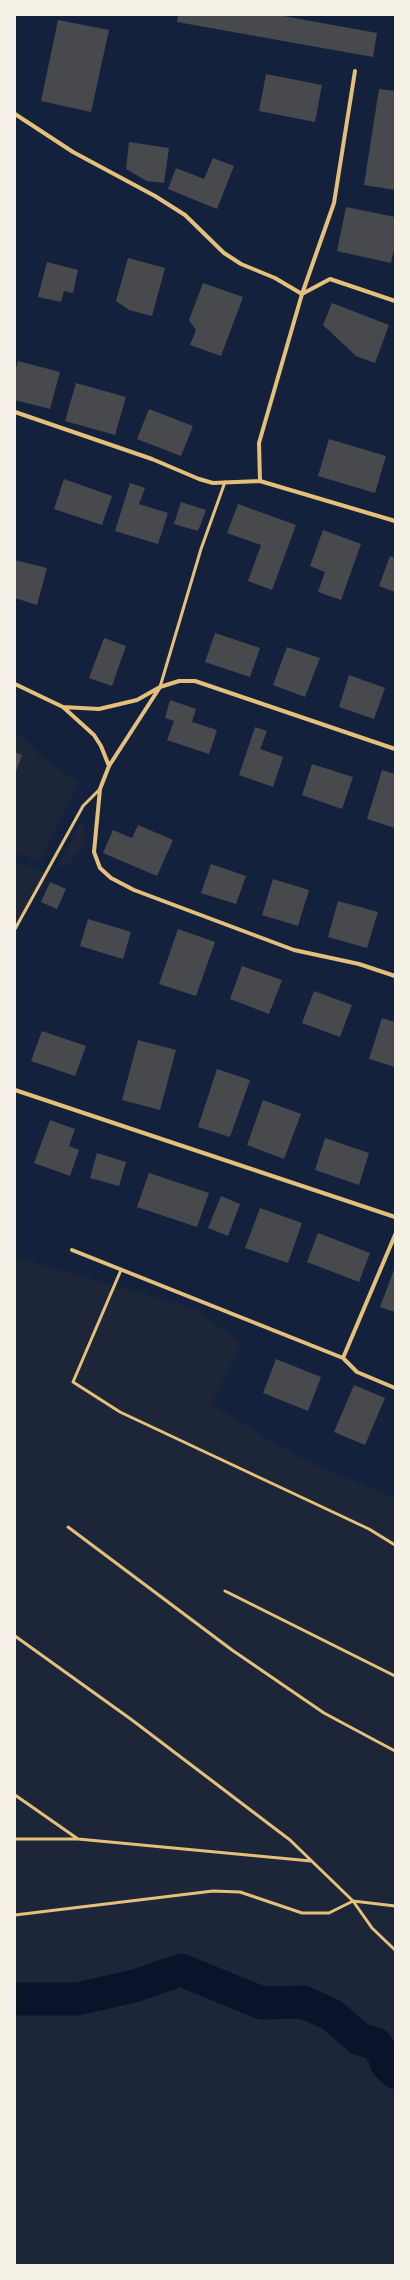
<!DOCTYPE html>
<html>
<head>
<meta charset="utf-8">
<style>
	body { margin:0 }
	#map { position:relative; width:410px; height:2280px; overflow:hidden; background:#14213d; font-family:Raleway,sans-serif }
	canvas { display:block }
	.frame { position:absolute; inset:0; border:16px solid #f6f1e7; pointer-events:none }
</style>
</head>
<body>
<div id="map">
<canvas width="410" height="2280"></canvas>
<div class="frame"></div>
</div>
<script>
const ctx = document.querySelector('canvas').getContext('2d');
ctx.lineJoin = 'round';
function fill(path, color) {
  ctx.fillStyle = color;
  ctx.fill(path, 'evenodd');
}
function toPath(rows) {
  const path = new Path2D();
  for (const r of rows) {
    path.moveTo(r[0], r[1]);
    for (let i = 2; i < r.length; i += 2) path.lineTo(r[i], r[i + 1]);
  }
  return path;
}
function stroke(path, color, width, dash) {
  ctx.strokeStyle = color;
  ctx.lineWidth = width;
  ctx.lineCap = dash ? 'butt' : 'round';
  ctx.setLineDash(dash || []);
  ctx.stroke(path);
}
fill(toPath([
	[15,731,40,754,78,783,40,862,15,852],
	[83,820,85,843,68,866,57,867],
	[15,861,47,874,15,930],
	[15,1257,196,1309,241,1343,211,1404,299,1458,395,1498,395,2072,386,2063,384,2055,376,2044,360,2039,332,2014,303,2002,262,2003,181,1971,134,1986,77,1999,15,1999],
	[181,1975,260,2006,302,2006,329,2017,355,2041,395,2096,395,2265,15,2265,15,2003,78,2003]
]), '#1d2539');
stroke(toPath([
	[15,1999,77,1999,134,1986,181,1970,262,2003,303,2002,332,2015,360,2039,376,2044,384,2055,386,2063,395,2072]
]), '#0b132b', 33);
fill(toPath([
	[178,15,278,15,377,33,373,57,177,22],
	[58,20,109,30,91,112,41,101],
	[266,74,322,85,315,122,259,111],
	[379,89,395,91,395,190,364,185],
	[129,142,169,148,164,183,147,181,126,169],
	[213,158,234,166,217,209,168,189,176,168,204,179],
	[346,207,395,217,395,244,391,263,337,251],
	[128,258,165,268,152,316,129,310,116,301],
	[47,262,78,270,73,293,64,291,61,302,38,297],
	[203,283,243,297,221,356,190,345,196,330,189,320],
	[332,303,389,325,375,363,356,356,323,325],
	[18,361,60,372,50,409,15,400,15,371],
	[76,383,126,397,115,435,65,421],
	[149,409,193,426,181,456,137,439],
	[329,439,386,456,375,493,318,476],
	[64,479,112,496,102,525,54,509],
	[130,483,145,488,139,504,168,513,158,544,115,531],
	[181,502,206,510,198,531,174,524],
	[238,504,296,525,272,590,248,581,261,545,227,533],
	[323,530,361,544,341,600,318,592,325,572,310,566],
	[390,556,395,558,395,592,379,586],
	[15,560,47,568,37,605,15,598],
	[215,633,260,648,250,677,205,662],
	[104,638,126,646,112,686,89,678],
	[287,647,320,658,305,697,273,685],
	[349,675,385,688,374,719,339,707],
	[170,700,196,709,192,722,217,730,209,754,167,740,174,721,165,718],
	[255,727,267,731,260,749,283,757,273,787,239,775],
	[15,752,22,755,15,774],
	[312,764,353,777,342,809,302,795],
	[382,770,395,774,395,828,367,819],
	[138,825,173,840,157,876,103,853,113,830,132,838],
	[211,864,246,876,236,904,201,893],
	[273,879,309,890,298,926,262,915],
	[50,882,66,889,57,909,41,902],
	[338,901,378,912,367,948,328,937],
	[88,919,131,932,123,959,80,946],
	[178,929,215,942,196,996,159,984],
	[242,966,282,980,269,1014,230,999],
	[314,991,352,1005,340,1037,302,1023],
	[382,1018,395,1022,395,1067,369,1059],
	[42,1031,86,1046,75,1076,31,1061],
	[138,1040,176,1050,160,1110,122,1100],
	[217,1069,250,1080,230,1137,198,1127],
	[263,1100,301,1114,284,1159,247,1145],
	[50,1120,75,1129,69,1146,79,1150,70,1176,34,1163],
	[325,1138,369,1153,359,1185,315,1170],
	[97,1153,126,1162,119,1186,90,1178],
	[149,1173,209,1193,197,1227,137,1207],
	[221,1196,240,1204,228,1236,208,1228],
	[260,1208,302,1223,288,1263,245,1248],
	[318,1233,370,1253,359,1282,307,1262],
	[395,1267,395,1312,380,1307],
	[276,1359,321,1377,308,1411,263,1393],
	[354,1385,385,1398,365,1445,334,1432]
]), '#48494c');
stroke(toPath([
	[160,687,201,549,225,482],
	[15,929,83,806,100,789],
	[121,1270,73,1382,120,1412,369,1529,395,1545],
	[68,1527,232,1650,324,1713,395,1751],
	[225,1591,395,1676],
	[15,1636,132,1720,290,1840,353,1901,372,1928,395,1950],
	[15,1795,78,1839,311,1861],
	[15,1839,78,1839],
	[15,1915,213,1891,240,1892,302,1913,329,1913,353,1901,395,1906]
]), '#e5c07b', 3);
stroke(toPath([
	[15,114,73,152,155,196,185,215,224,253,241,264,275,278,302,294,330,279,395,301],
	[15,412,152,459,199,479,213,483,260,481,395,521],
	[260,481,259,443,302,294,334,203,355,71],
	[15,684,63,707,99,709,137,700,160,687,179,681,195,681,395,749],
	[160,687,109,766,100,789,94,852,100,868,111,878,134,890,294,950,359,964,395,976],
	[63,707,94,735,101,746,109,766],
	[15,1090,395,1217],
	[72,1250,343,1358,357,1372,395,1388],
	[343,1358,395,1235]
]), '#e5c07b', 4);
</script>
</body>
</html>
